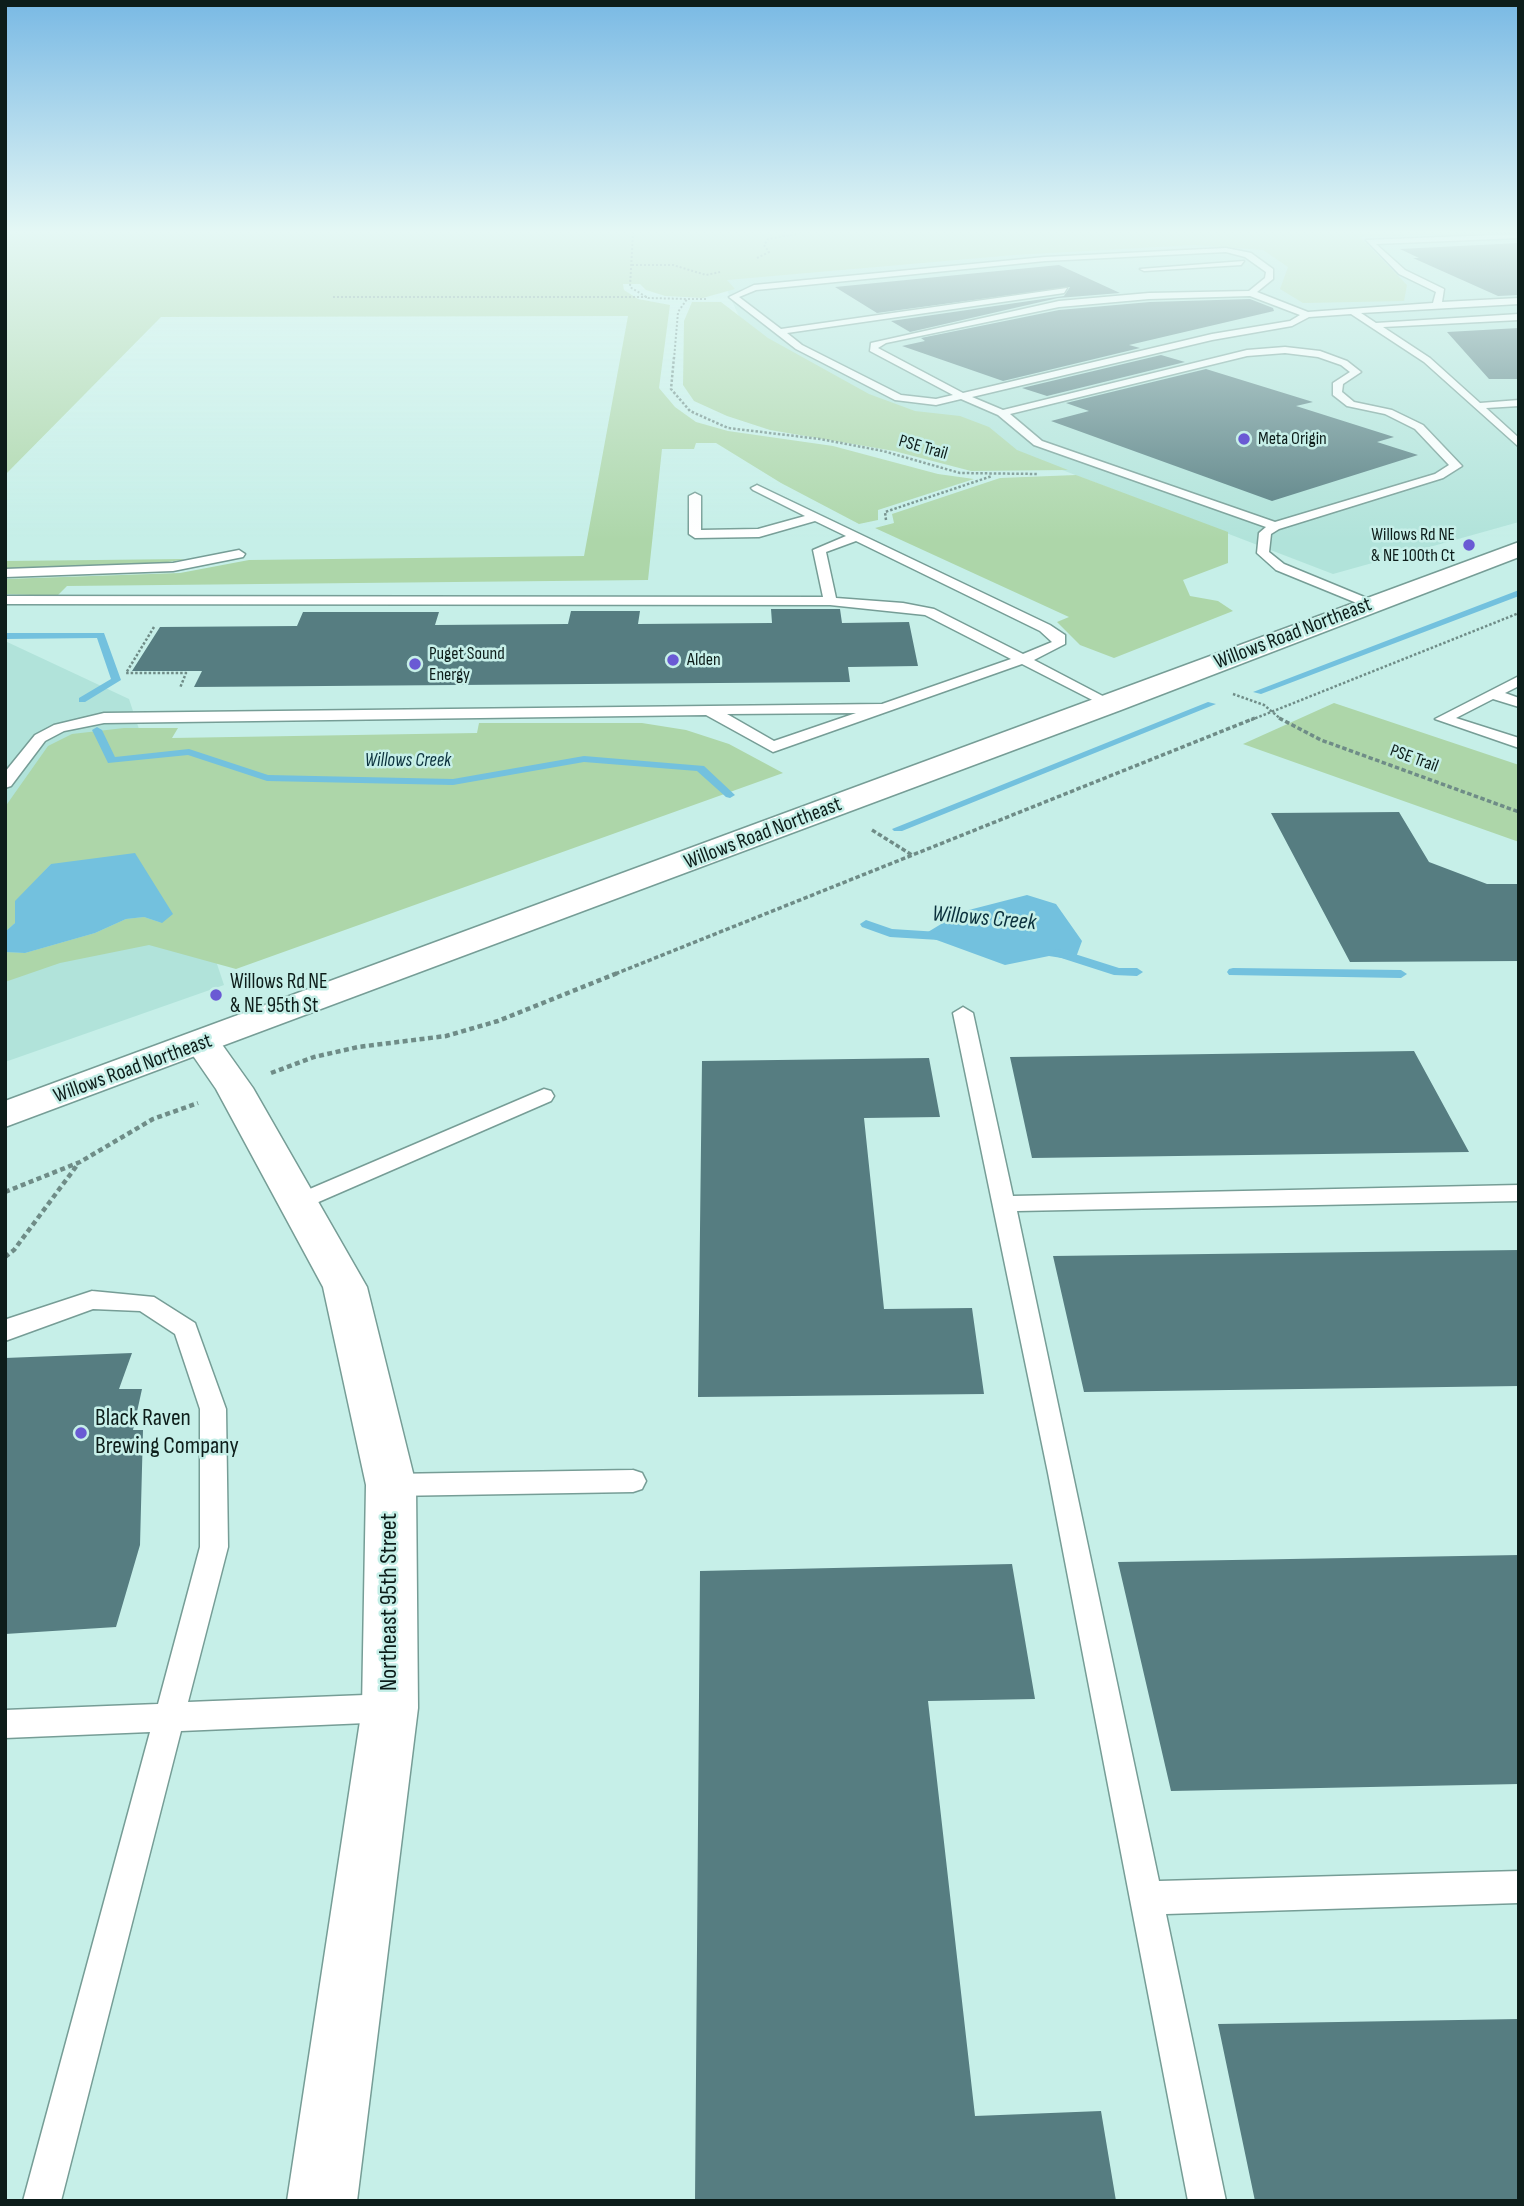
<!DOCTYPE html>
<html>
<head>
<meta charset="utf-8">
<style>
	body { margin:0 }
	#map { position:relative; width:1524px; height:2206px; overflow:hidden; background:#c6efe8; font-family:"Sofia Sans Condensed",sans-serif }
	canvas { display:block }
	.frame { position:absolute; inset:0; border:7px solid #0d1d1a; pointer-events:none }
</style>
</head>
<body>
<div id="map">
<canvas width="1524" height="2206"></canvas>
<div class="frame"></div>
</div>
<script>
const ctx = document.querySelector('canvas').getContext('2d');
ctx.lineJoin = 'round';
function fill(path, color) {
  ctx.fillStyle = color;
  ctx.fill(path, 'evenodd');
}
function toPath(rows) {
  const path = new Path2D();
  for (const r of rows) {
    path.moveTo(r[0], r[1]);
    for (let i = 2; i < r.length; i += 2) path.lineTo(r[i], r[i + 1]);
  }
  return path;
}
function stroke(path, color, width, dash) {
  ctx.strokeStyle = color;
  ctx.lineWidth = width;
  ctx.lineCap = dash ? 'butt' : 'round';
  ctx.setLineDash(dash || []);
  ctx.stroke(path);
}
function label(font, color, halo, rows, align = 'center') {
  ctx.font = font + ' "Sofia Sans Condensed",sans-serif';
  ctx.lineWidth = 5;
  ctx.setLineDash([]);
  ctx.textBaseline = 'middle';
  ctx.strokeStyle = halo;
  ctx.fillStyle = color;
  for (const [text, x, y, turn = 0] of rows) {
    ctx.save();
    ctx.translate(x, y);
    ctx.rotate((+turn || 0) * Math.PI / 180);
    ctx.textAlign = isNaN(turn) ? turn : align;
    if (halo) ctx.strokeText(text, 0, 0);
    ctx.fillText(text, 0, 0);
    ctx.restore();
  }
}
fill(toPath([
	[1519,232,1519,522,1333,574,755,352,717,268,1058,244],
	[5,641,129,699,224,985,5,1062]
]), '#b1e3da');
fill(toPath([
	[5,232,1519,232,1360,237,1407,285,1404,301,1303,303,1280,289,1288,267,1263,250,1194,245,1014,255,727,280,735,289,703,298,665,296,646,290,640,284,623,284,624,290,638,299,670,305,659,388,675,407,696,422,728,431,833,446,938,474,974,479,878,510,878,520,859,524,781,483,716,443,696,443,694,449,662,449,648,580,67,586,57,596,5,594,5,579,180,573,249,560,584,556,628,316,161,317,5,475],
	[692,302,721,302,768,338,869,394,915,411,960,416,989,427,1017,450,1068,470,971,471,894,451,770,430,727,416,694,401,683,385,684,321],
	[1076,475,1228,532,1228,563,1183,580,1190,596,1218,601,1233,611,1114,658,1080,645,1057,622,1069,617,875,528,894,523,892,514,1000,478],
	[186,559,157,564,5,569,5,561],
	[1334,703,1519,765,1519,842,1243,744],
	[479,723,642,723,686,730,729,744,783,773,236,969,149,945,60,963,5,982,5,952,25,953,95,933,126,919,144,917,162,923,51,864,34,882,15,923,5,932,5,807,48,746,72,734,124,728,178,728,172,738,477,733]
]), '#add6a9');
fill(toPath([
	[135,853,173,914,162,923,144,917,126,919,95,933,25,953,5,952,5,932,15,923,15,901,51,864],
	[1027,895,1056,904,1082,941,1075,960,1049,956,1005,965,923,935,961,912]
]), '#73c1de');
fill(toPath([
	[1519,590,1519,596,1261,694,1253,692,1519,590],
	[5,633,104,633,121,680,85,702,79,702,79,698,111,679,97,638,5,639,5,633],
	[1208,702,1216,704,902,831,894,831,892,829,1208,702],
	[97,727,102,730,115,757,189,749,268,775,453,779,584,756,704,766,735,795,730,798,726,797,697,771,584,762,453,785,267,781,188,755,108,763,92,730,97,727],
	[866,920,892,929,939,932,945,936,939,940,890,937,862,927,860,924,866,920],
	[1059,949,1119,968,1137,968,1143,972,1137,976,1114,975,1055,956,1053,953,1055,950,1059,949],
	[1233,968,1401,970,1407,974,1401,978,1229,975,1227,972,1229,969,1233,968]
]), '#73c1de');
fill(toPath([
	[1519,243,1519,295,1498,296,1413,258,1419,258,1400,249],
	[1059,265,1120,293,1058,298,910,332,891,321,1064,296,1070,287,877,313,835,287],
	[1250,299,1273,308,1274,311,1129,345,1140,348,1003,381,902,346,925,341,921,338,1059,310,1150,302],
	[1519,328,1519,379,1489,379,1447,332],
	[1161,355,1185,362,1047,396,1022,388],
	[1206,369,1313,402,1296,406,1394,437,1377,442,1418,455,1272,501,1051,421,1089,411,1066,403],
	[771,609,840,609,842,623,909,622,918,666,848,667,850,682,194,687,202,671,132,671,160,627,297,626,303,612,439,612,435,625,568,624,571,611,640,611,638,624,772,623],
	[1399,812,1429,862,1487,884,1519,884,1519,961,1350,962,1271,813],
	[1414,1051,1469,1152,1032,1158,1010,1057],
	[929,1058,940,1117,864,1118,884,1309,972,1308,984,1394,698,1397,702,1061],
	[1519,1250,1519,1386,1084,1392,1053,1256],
	[132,1353,119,1389,142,1389,133,1430,143,1430,140,1545,116,1627,5,1634,5,1358],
	[1519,1555,1519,1784,1171,1791,1118,1562],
	[1012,1564,1035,1699,928,1701,975,2116,1101,2111,1116,2201,695,2201,700,1571],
	[1519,2019,1519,2201,1255,2201,1218,2024]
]), '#567d81');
const service = toPath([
	[1519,234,1519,238,1376,244,1405,270,1444,289,1442,302,1519,298,1519,304,1361,313,1376,323,1519,314,1519,320,1383,327,1430,358,1480,403,1519,400,1519,406,1486,408,1519,438,1519,447,1424,362,1351,314,1309,317,1292,326,1212,340,972,397,1003,410,1247,350,1285,347,1320,351,1347,361,1361,372,1343,384,1342,392,1354,402,1392,410,1423,425,1462,466,1443,478,1279,529,1271,534,1269,552,1284,564,1374,601,1374,607,1369,608,1276,570,1257,553,1259,533,1266,527,1034,445,998,415,961,399,936,405,895,400,796,349,729,297,754,285,1045,257,1226,248,1251,253,1273,269,1273,279,1257,292,1308,312,1433,303,1436,292,1399,274,1366,240,1519,234],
	[1226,252,1245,257,1266,272,1265,278,1249,291,1149,293,1059,301,871,343,870,351,953,395,936,399,901,395,802,345,787,333,1064,293,1067,288,781,329,739,297,756,290,1045,261,1226,252],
	[1250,296,1300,315,1290,321,1212,334,963,393,878,348,886,343,1059,307,1149,299,1250,296],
	[1285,353,1318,357,1341,365,1350,372,1333,383,1333,395,1347,406,1385,414,1415,429,1449,465,1435,474,1275,522,1042,441,1010,414,1247,356,1285,353],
	[1244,261,1241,265,1144,271,1140,269,1244,261],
	[757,485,1050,625,1065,635,1065,644,1034,660,1118,704,1116,707,1106,707,1022,664,773,752,706,715,104,723,64,731,45,741,11,786,5,788,5,772,35,735,54,725,104,713,882,704,1011,659,925,615,830,605,5,604,5,596,823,597,813,550,846,536,815,521,759,537,695,538,689,534,689,496,695,493,701,496,701,530,758,529,805,516,753,490,751,488,757,485],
	[856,541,1040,631,1052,642,1023,654,934,609,903,603,836,598,826,552,856,541],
	[856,713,774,741,727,714,856,713],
	[239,550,245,554,243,557,173,571,5,577,5,569,173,563,239,550],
	[1519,676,1519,686,1505,693,1519,698,1519,707,1493,699,1456,718,1519,738,1519,748,1435,719,1519,676],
	[963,1007,973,1013,1013,1196,1519,1185,1519,1201,1017,1211,1159,1881,1519,1871,1519,1903,1166,1914,1226,2201,1188,2201,1048,1473,953,1013,963,1007],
	[544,1089,551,1091,554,1096,551,1101,307,1207,291,1207,288,1202,291,1197,544,1089],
	[92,1291,154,1297,195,1323,226,1409,228,1547,188,1702,390,1694,401,1698,405,1708,401,1718,390,1722,181,1731,61,2201,23,2201,150,1732,5,1738,5,1710,158,1704,200,1547,200,1409,175,1334,140,1311,93,1309,5,1341,7,1319,92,1291],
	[633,1470,642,1473,646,1481,642,1489,633,1492,391,1496,381,1493,378,1485,381,1477,391,1474,633,1470]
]);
const minor = toPath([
	[203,1033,216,1036,253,1088,367,1287,416,1485,418,1708,357,2201,287,2201,362,1708,366,1485,323,1287,216,1089,185,1044,190,1036,203,1033]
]);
const secondary = toPath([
	[1519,542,1519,557,1121,710,5,1127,5,1101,1519,542]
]);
stroke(service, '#769d96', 3);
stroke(minor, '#769d96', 3);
stroke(secondary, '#769d96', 3);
stroke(toPath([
	[633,232,630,287,648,298,687,299,678,312,674,359],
	[757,258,769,252,764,245,768,239,807,232],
	[632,265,673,265,706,275,720,272],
	[333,297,647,297],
	[688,299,707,299]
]), '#6f8c87', 2, [2, 2]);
stroke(toPath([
	[674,357,671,389,690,411,728,428,820,439,883,451,960,473,1038,474],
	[886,520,885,512,992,476],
	[154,627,126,673,186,673,180,688],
	[1233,694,1264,705,1282,720],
	[1251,720,1519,613]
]), '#6f8c87', 2.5, [2.5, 2]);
stroke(toPath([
	[1279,718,1321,740,1519,812],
	[872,830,912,855],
	[615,974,1255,718]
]), '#6f8c87', 3.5, [4.5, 2.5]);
stroke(toPath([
	[271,1073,314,1057,358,1047,446,1036,498,1021,620,972],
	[5,1192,80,1162,153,1119,198,1103],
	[5,1257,14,1250,78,1164]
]), '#6f8c87', 4.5, [5, 3.5]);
fill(service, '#fff');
fill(minor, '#fff');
fill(secondary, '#fff');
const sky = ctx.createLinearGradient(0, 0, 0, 540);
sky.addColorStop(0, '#79b9e4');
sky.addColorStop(0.43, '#e5f8f5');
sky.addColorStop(1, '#e5f8f500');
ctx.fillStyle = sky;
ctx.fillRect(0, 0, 1524, 540);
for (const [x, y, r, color] of [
	[1244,439,7,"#6a5ad4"],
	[1469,545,7,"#6a5ad4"],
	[673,660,7,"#6a5ad4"],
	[415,664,7,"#6a5ad4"],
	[216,995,7,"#6a5ad4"],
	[81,1433,7,"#6a5ad4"]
]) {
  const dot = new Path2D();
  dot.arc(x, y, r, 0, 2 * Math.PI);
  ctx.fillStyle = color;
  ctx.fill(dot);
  stroke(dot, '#c6efe8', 2.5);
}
label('18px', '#0d1d1a', '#c6efe8', [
	["Meta Origin",1258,439],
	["Willows Rd NE",1455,535,"right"],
	["& NE 100th Ct",1455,556,"right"],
	["Puget Sound",429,654],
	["Energy",429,675],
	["Alden",687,660]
], 'left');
label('18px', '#0d1d1a', '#c6efe8', [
	["PSE Trail",923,448,16],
	["PSE Trail",1414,759,20]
]);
label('italic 19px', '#0b313d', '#c6efe8', [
	["Willows Creek",408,761]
]);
label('21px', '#0d1d1a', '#c6efe8', [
	["Willows Road Northeast",1293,634,-21],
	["Willows Road Northeast",763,834,-21],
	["Willows Road Northeast",133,1069,-20]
]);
label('21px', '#0d1d1a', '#c6efe8', [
	["Willows Rd NE",230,983],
	["& NE 95th St",230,1007]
], 'left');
label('italic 23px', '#0b313d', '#c6efe8', [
	["Willows Creek",984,919,5]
]);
label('24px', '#0d1d1a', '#c6efe8', [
	["Black Raven",95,1419],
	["Brewing Company",95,1447]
], 'left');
label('24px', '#0d1d1a', '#c6efe8', [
	["Northeast 95th Street",390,1602,-90]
]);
</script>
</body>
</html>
